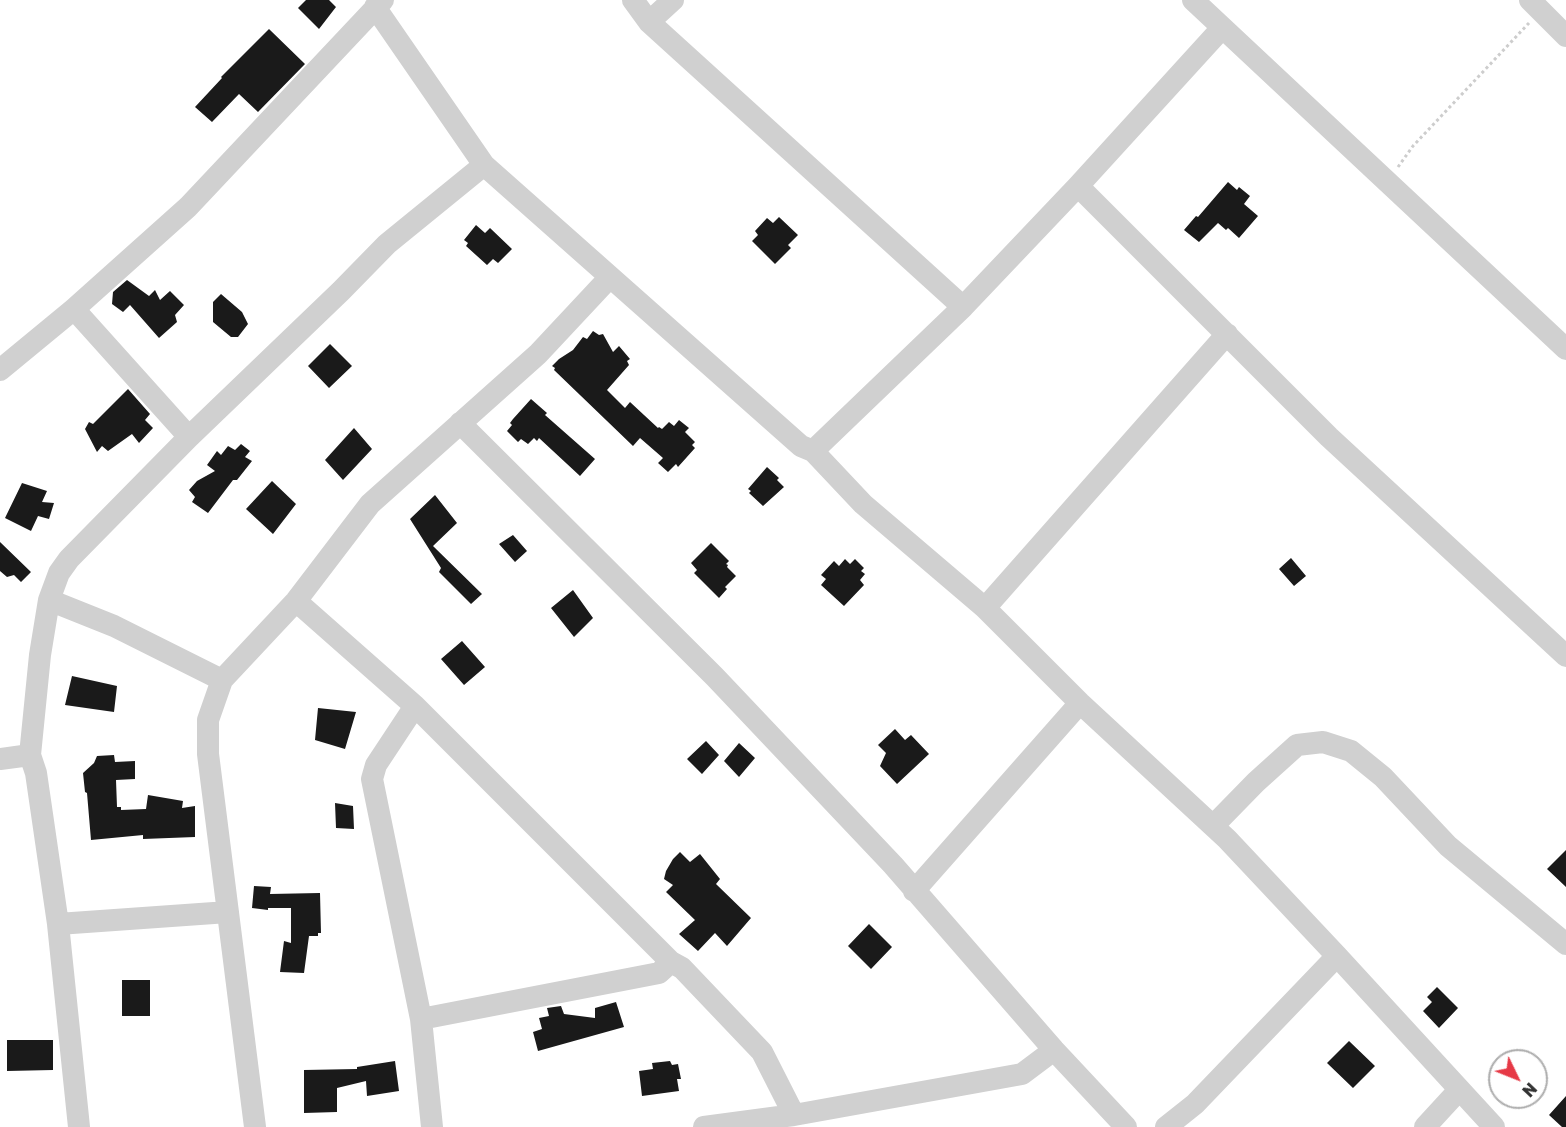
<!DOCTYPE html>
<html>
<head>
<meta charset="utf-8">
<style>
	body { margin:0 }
	#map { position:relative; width:1566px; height:1127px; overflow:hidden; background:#fff; font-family:"Golos Text",sans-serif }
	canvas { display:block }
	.north { position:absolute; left:1488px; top:1049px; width:60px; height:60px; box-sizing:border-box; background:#fff; border:2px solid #adadad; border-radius:50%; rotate:133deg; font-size:16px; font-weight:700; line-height:24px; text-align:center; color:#333 }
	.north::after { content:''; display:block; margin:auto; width:21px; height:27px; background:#e63946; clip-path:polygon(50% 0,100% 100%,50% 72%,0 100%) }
</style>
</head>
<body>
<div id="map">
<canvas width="1566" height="1127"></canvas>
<div class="north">N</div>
</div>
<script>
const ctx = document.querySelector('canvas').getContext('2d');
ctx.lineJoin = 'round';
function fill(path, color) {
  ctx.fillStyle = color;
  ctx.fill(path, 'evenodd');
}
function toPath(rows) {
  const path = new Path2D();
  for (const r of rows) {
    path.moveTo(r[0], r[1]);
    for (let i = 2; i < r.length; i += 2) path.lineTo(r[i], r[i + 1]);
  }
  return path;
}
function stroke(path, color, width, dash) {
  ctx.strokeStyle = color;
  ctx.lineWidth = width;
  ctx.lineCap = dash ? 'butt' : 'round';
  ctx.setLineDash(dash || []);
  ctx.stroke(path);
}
fill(toPath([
	[306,0,329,0,336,7,319,29,298,8],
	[269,29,305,64,258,112,239,94,212,122,195,107,222,78,221,77],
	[1228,182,1237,190,1239,187,1250,196,1244,204,1258,216,1239,238,1228,228,1226,230,1218,223,1199,242,1184,230,1196,216,1198,217],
	[779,217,798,235,788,245,791,248,775,264,752,241,758,235,755,231,767,218,773,223],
	[476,225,485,233,490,228,512,249,498,263,493,259,487,265,466,246,468,243,464,240],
	[127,280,149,296,155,290,160,300,170,291,184,305,175,315,177,322,159,338,130,305,123,312,112,304,113,292],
	[221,294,242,312,248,324,238,337,231,337,213,322,213,302],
	[593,331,599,335,603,334,613,352,619,346,630,359,627,361,629,365,607,390,625,408,630,402,658,428,659,427,662,429,669,422,674,426,679,420,689,428,685,432,695,442,692,445,695,448,678,467,676,464,668,472,658,463,663,458,640,438,633,446,554,370,555,368,552,366,559,359,573,350,583,337,587,339],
	[330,344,352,366,329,388,308,366],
	[128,389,150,414,145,420,153,428,139,443,132,434,108,451,102,446,97,452,85,429,89,422,93,424],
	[531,399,547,413,545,415,595,459,580,476,539,438,537,441,534,438,528,444,521,439,518,442,507,431,512,425,510,423,513,419],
	[354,428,372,449,343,480,325,460],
	[241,444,250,451,245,457,252,461,237,480,233,480,208,513,192,502,195,497,189,490,197,481,215,471,207,465,217,451,221,455,228,446,235,450],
	[767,467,779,478,777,480,784,487,763,506,749,493,751,491,748,489],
	[272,481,296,504,273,534,246,509],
	[22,483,47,491,42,502,54,503,49,519,38,516,31,531,5,518],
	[435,495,457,523,433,546,482,594,471,604,439,572,441,568,410,519],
	[513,535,527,551,515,562,499,544],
	[0,542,31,572,21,582,14,575,7,577,0,571],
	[711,543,729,561,726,564,728,565,727,567,736,576,725,587,727,589,719,598,694,573,697,570,691,563],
	[1291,558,1306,576,1294,586,1279,569],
	[845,559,850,564,855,559,864,568,861,571,865,574,860,580,864,585,844,606,821,585,826,579,821,575,834,561,839,566],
	[573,590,593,618,574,637,551,608],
	[462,641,485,667,464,685,441,659],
	[72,676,117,686,114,712,65,705],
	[318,708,356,712,345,749,315,740],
	[895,729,905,740,911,735,929,754,897,784,880,766,886,753,878,745],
	[706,741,719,755,702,774,687,759],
	[739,743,755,758,739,777,724,761],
	[114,755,115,762,135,761,135,779,116,780,117,807,121,807,121,810,146,809,148,795,183,801,182,808,195,806,195,837,143,839,143,835,91,840,87,793,85,792,83,773,94,763,97,756],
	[335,803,353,806,354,829,336,828],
	[1566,850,1566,887,1547,869],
	[680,852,690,862,700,854,720,879,716,884,751,918,727,946,715,933,698,951,679,934,695,920,666,892,673,885,664,879,666,871,673,859],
	[254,886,271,887,270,894,320,893,321,933,318,933,318,936,309,936,304,973,280,972,284,941,291,943,291,908,268,908,268,910,252,908],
	[869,924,892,947,871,969,848,946],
	[122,980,150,980,150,1016,122,1016],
	[1437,987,1458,1008,1439,1028,1423,1011,1432,1002,1427,997],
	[616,1002,624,1027,538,1051,533,1032,542,1029,539,1018,549,1016,547,1008,561,1006,564,1014,595,1018,595,1008],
	[7,1040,53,1040,53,1070,7,1071],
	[1349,1041,1375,1066,1353,1088,1327,1063],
	[395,1061,399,1091,367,1096,366,1081,337,1088,337,1112,304,1113,304,1070,357,1069,357,1067],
	[670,1061,672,1065,678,1064,681,1079,677,1079,679,1091,642,1096,639,1071,653,1069,652,1063],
	[1566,1096,1566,1127,1562,1127,1549,1115]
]), '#1a1a1a');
stroke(toPath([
	[1398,167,1413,146,1529,23]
]), '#cdcdcd', 3, [3, 3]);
stroke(toPath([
	[633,0,649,22,963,307],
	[1193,0,1566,349],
	[1530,0,1566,36],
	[375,7,484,165,801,446,813,451,863,504,985,608,1080,703,1227,839,1337,956,1494,1127],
	[649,22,673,0],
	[1078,186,1329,437,1566,656],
	[74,309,189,437],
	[0,370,74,309,188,207,383,0],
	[460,423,715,677,893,865,1054,1050,1126,1127],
	[813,451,963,307,1078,186,1222,28],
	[49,600,114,626,222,680],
	[296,601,415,706,671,962,682,968,762,1052,794,1115],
	[985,608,1227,334],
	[415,706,376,765,372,779,421,1019,432,1127],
	[0,759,30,755],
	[1213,826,1256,782,1297,745,1323,742,1351,751,1383,777,1448,846,1566,944],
	[914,891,1080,703],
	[58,924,228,912],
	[421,1019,659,973,671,962],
	[79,1127,58,924,36,773,30,755,40,655,49,600,59,573,69,559,189,437,341,291,387,244,484,165],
	[255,1127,208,754,208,720,222,680,296,601,370,504,538,354,610,277],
	[704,1127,794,1115,1022,1074,1054,1050],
	[1166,1127,1195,1104,1337,956],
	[1425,1127,1459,1090]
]), '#d0d0d0', 22);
</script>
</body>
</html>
